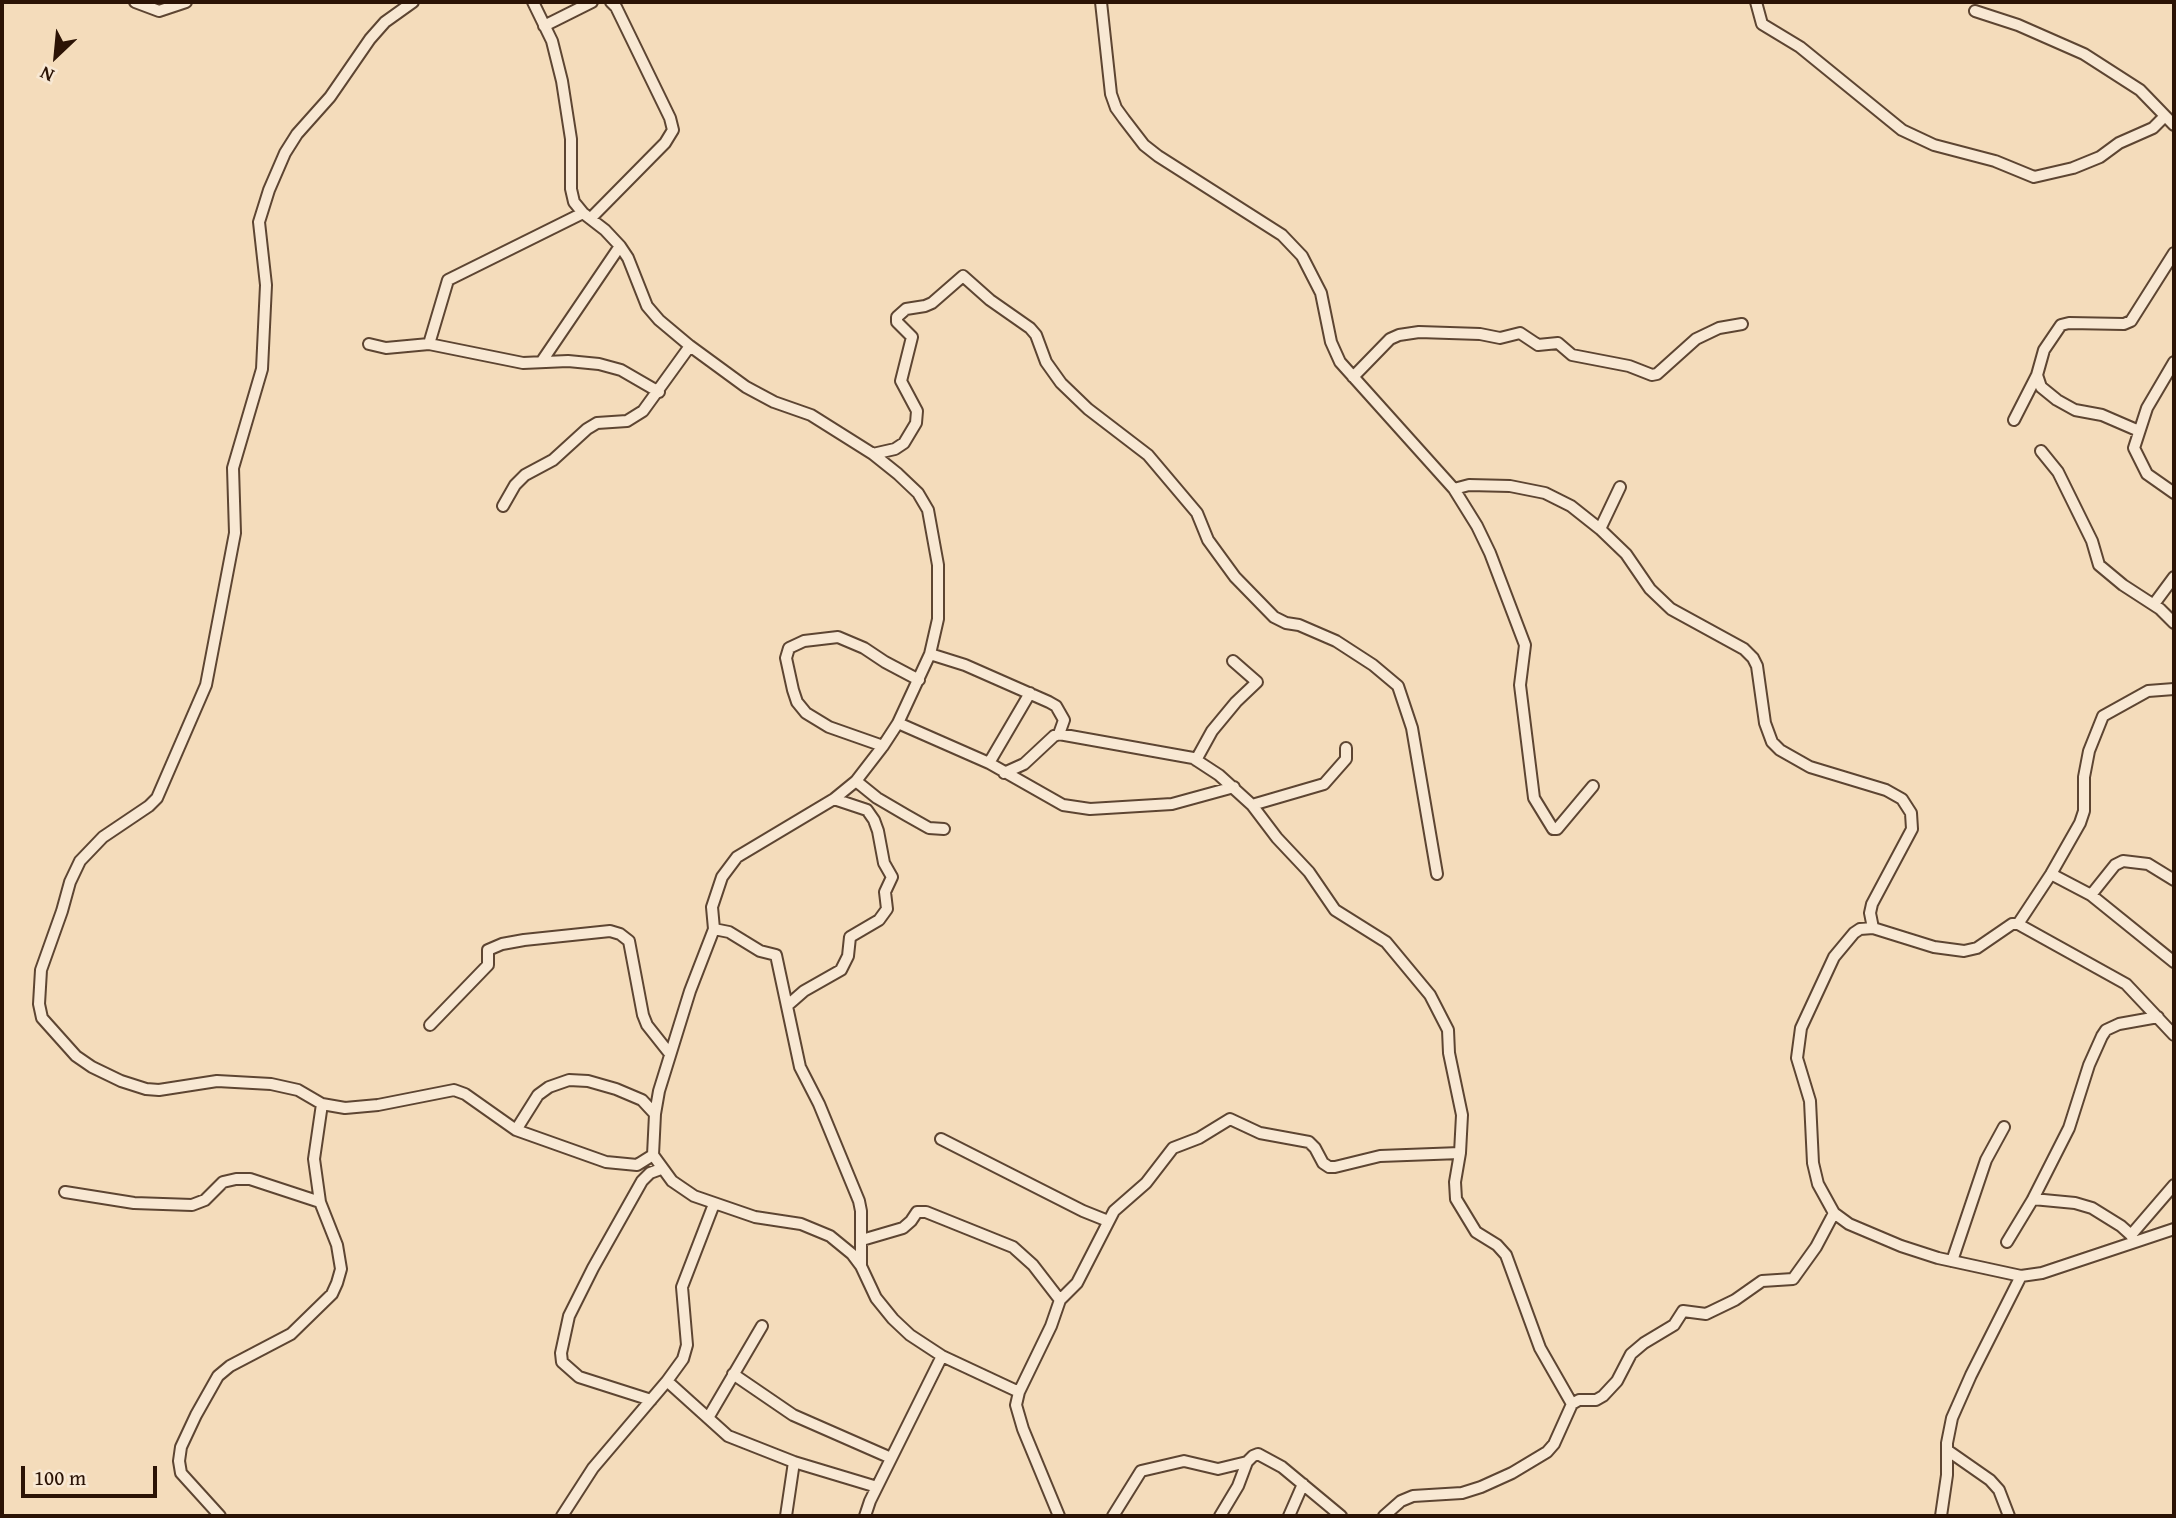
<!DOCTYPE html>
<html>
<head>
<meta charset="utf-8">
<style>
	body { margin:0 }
	#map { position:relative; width:2176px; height:1518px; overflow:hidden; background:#f4dcbb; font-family:"Gentium Book Plus",serif }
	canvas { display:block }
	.frame { position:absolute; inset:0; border:4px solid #2b1305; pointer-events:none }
	.north { position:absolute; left:21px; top:21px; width:70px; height:70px; -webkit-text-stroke:5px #f8e8d3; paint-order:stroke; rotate:206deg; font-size:19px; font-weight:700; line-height:28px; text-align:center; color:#2b1305 }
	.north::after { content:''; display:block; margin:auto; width:24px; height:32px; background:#2b1305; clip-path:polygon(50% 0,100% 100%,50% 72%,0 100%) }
	.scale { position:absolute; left:21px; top:1466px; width:136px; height:32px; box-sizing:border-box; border:4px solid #2b1305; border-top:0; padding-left:9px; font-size:21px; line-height:24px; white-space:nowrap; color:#2b1305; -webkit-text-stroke:5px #f8e8d3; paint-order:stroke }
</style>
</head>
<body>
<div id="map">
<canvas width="2176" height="1518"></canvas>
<div class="frame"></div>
<div class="north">N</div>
<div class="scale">100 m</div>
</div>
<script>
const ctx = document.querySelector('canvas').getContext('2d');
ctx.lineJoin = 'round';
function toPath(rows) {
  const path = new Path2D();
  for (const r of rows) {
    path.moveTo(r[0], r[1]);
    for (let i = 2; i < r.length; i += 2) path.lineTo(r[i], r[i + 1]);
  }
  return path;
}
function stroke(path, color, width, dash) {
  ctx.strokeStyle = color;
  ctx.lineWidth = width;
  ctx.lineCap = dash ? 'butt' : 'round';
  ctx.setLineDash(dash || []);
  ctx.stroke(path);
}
const street = toPath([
	[135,2,159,11,186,2],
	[413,2,385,22,370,39,330,97,297,134,285,153,269,190,259,222,266,285,262,369,233,468,235,533,206,685,157,798,149,806,103,837,80,861,70,882,62,911,41,970,39,1004,42,1018,76,1056,92,1067,121,1081,146,1089,159,1090,217,1081,271,1084,298,1090,322,1104,345,1108,378,1105,454,1090,465,1094,516,1130,606,1162,637,1165,653,1155],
	[533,2,552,41,562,81,571,139,571,189,574,202,583,213,605,230,620,246,628,258,647,306,659,320,690,346,746,387,774,402,811,415,873,454,898,474,918,493,928,510,938,565,938,619,930,654,898,723,883,746,856,781,834,799,737,857,722,877,712,907,714,929,690,991,659,1091,655,1114,653,1155,672,1181,694,1196,755,1217,801,1224,830,1236,852,1254,861,1266,876,1298,893,1319,910,1335,942,1356,1019,1392],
	[1101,2,1111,94,1116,108,1124,119,1144,145,1158,156,1282,235,1302,256,1321,293,1331,342,1340,362,1454,489,1477,526,1490,553,1525,645,1520,685,1534,798,1553,829,1557,829,1593,786],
	[1756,2,1762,24,1800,47,1902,130,1934,145,1995,161,2034,177,2073,168,2100,157,2119,143,2153,128,2165,116],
	[1975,11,2018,25,2084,54,2140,90,2174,125],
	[544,26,592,2],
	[591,218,665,143,673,130,670,118,616,7,611,2],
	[369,344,386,348,429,344,523,363,568,361,599,364,621,370,659,392],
	[429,344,448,280,583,213],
	[542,361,620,246],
	[2174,362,2147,408,2134,448,2147,474,2174,493],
	[2037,375,2041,387,2057,400,2075,410,2102,415,2139,431],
	[1353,377,1390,339,1399,335,1419,332,1480,334,1500,338,1520,333,1538,345,1558,343,1572,355,1629,366,1652,375,1657,374,1696,339,1719,328,1742,324],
	[2014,420,2037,375,2044,350,2061,325,2069,323,2124,324,2131,321,2174,253],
	[2041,451,2058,472,2092,541,2099,565,2123,585,2160,609,2174,623],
	[873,454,895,449,904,443,916,423,917,411,901,381,912,337,897,322,897,317,906,309,925,306,932,303,963,276,990,300,1030,328,1036,335,1046,362,1061,383,1088,409,1148,455,1197,513,1208,540,1235,577,1274,617,1286,623,1299,625,1336,641,1373,665,1398,686,1412,728,1437,874],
	[1454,489,1469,485,1510,486,1545,493,1571,506,1600,529,1626,554,1650,589,1671,609,1744,649,1753,658,1757,666,1765,723,1772,742,1780,750,1810,767,1886,790,1902,799,1911,813,1912,829,1872,904,1870,913,1873,928],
	[503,506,515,485,525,475,553,460,587,429,597,423,627,421,643,411,690,346],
	[1600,529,1620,487],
	[2154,604,2174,577],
	[930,654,965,665,1049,702,1056,706,1064,720,1059,734],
	[898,723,989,763,1063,805,1090,809,1172,804,1234,787],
	[883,746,829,727,806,713,797,702,793,690,786,658,789,648,804,641,838,637,864,648,885,662,919,680],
	[1196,760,1212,731,1236,702,1257,682,1233,661],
	[989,763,1030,693],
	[1004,773,1024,764,1054,736,1059,734,1193,758,1219,775,1252,805,1277,838,1309,872,1335,910,1386,942,1430,995,1448,1030,1449,1053,1462,1115,1460,1153,1455,1182,1456,1199,1476,1232,1497,1245,1506,1255,1540,1348,1572,1404],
	[856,781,877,798,906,815,929,828,944,829],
	[1252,805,1324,784,1346,759,1346,748],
	[2051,874,2091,895,2174,962],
	[2091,895,2115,865,2123,861,2148,864,2174,880],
	[2018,924,2051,874,2080,823,2084,811,2084,777,2089,751,2103,716,2148,691,2174,689],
	[714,929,729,932,760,951,776,955,800,1067,819,1104,859,1201,861,1211,861,1266],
	[788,1005,804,991,841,970,848,956,850,937,879,920,887,909,885,892,892,877,884,863,878,831,874,820,867,810,834,799],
	[430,1025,488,965,488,950,502,944,524,940,610,931,620,934,629,941,643,1015,647,1025,670,1054],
	[2174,1035,2126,984,2018,924,2012,924,1977,948,1964,951,1934,947,1873,928,1860,929,1854,933,1834,957,1801,1028,1797,1058,1810,1101,1813,1163,1818,1184,1834,1213,1849,1224,1901,1246,1938,1258,2021,1276,2042,1273,2174,1229],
	[516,1130,538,1095,549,1087,569,1080,588,1081,616,1089,642,1100,655,1114],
	[941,1139,1083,1211,1108,1221],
	[65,1192,134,1203,192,1205,205,1200,223,1182,236,1179,250,1179,320,1202],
	[2033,1199,2075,1203,2092,1208,2121,1226,2131,1235,2134,1241],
	[2131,1235,2174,1185],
	[862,1240,903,1228,911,1221,917,1212,926,1212,1013,1247,1033,1265,1060,1300],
	[2007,1242,2033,1199,2069,1128,2089,1065,2102,1036,2106,1030,2119,1024,2158,1017],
	[1952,1261,1986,1160,2004,1127],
	[733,1374,793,1415,891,1458],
	[667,1381,728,1436,794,1462,877,1487],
	[651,1400,579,1377,562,1362,561,1353,569,1316,593,1268,642,1181,650,1173,661,1169],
	[708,1418,762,1326],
	[1947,1450,1990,1480,1999,1490,2009,1516],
	[220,1516,181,1473,179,1461,181,1447,196,1415,218,1376,230,1366,291,1334,332,1294,337,1283,341,1269,337,1245,320,1202,314,1159,322,1104],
	[562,1516,593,1468,667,1381,683,1359,687,1345,682,1287,714,1204],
	[786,1516,794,1462],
	[865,1516,870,1501,942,1356],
	[1059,1516,1023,1429,1016,1405,1019,1392,1051,1326,1060,1300,1077,1283,1114,1211,1146,1183,1173,1148,1199,1138,1230,1119,1260,1133,1309,1142,1315,1148,1323,1163,1329,1167,1335,1167,1380,1156,1460,1153],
	[1113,1516,1141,1471,1184,1461,1218,1469,1247,1462],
	[1220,1516,1238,1486,1247,1462,1253,1456,1258,1454,1282,1467,1341,1516],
	[1289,1516,1303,1484],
	[1384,1516,1401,1501,1413,1496,1462,1493,1481,1487,1512,1473,1547,1452,1554,1444,1572,1404,1579,1400,1596,1400,1603,1396,1617,1381,1631,1354,1644,1343,1674,1325,1683,1311,1706,1314,1735,1300,1762,1281,1793,1279,1816,1247,1834,1213],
	[1941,1516,1947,1475,1947,1443,1952,1418,1971,1375,2021,1276]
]);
stroke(street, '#5d4532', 14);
stroke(street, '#f8e8d3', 10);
</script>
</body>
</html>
